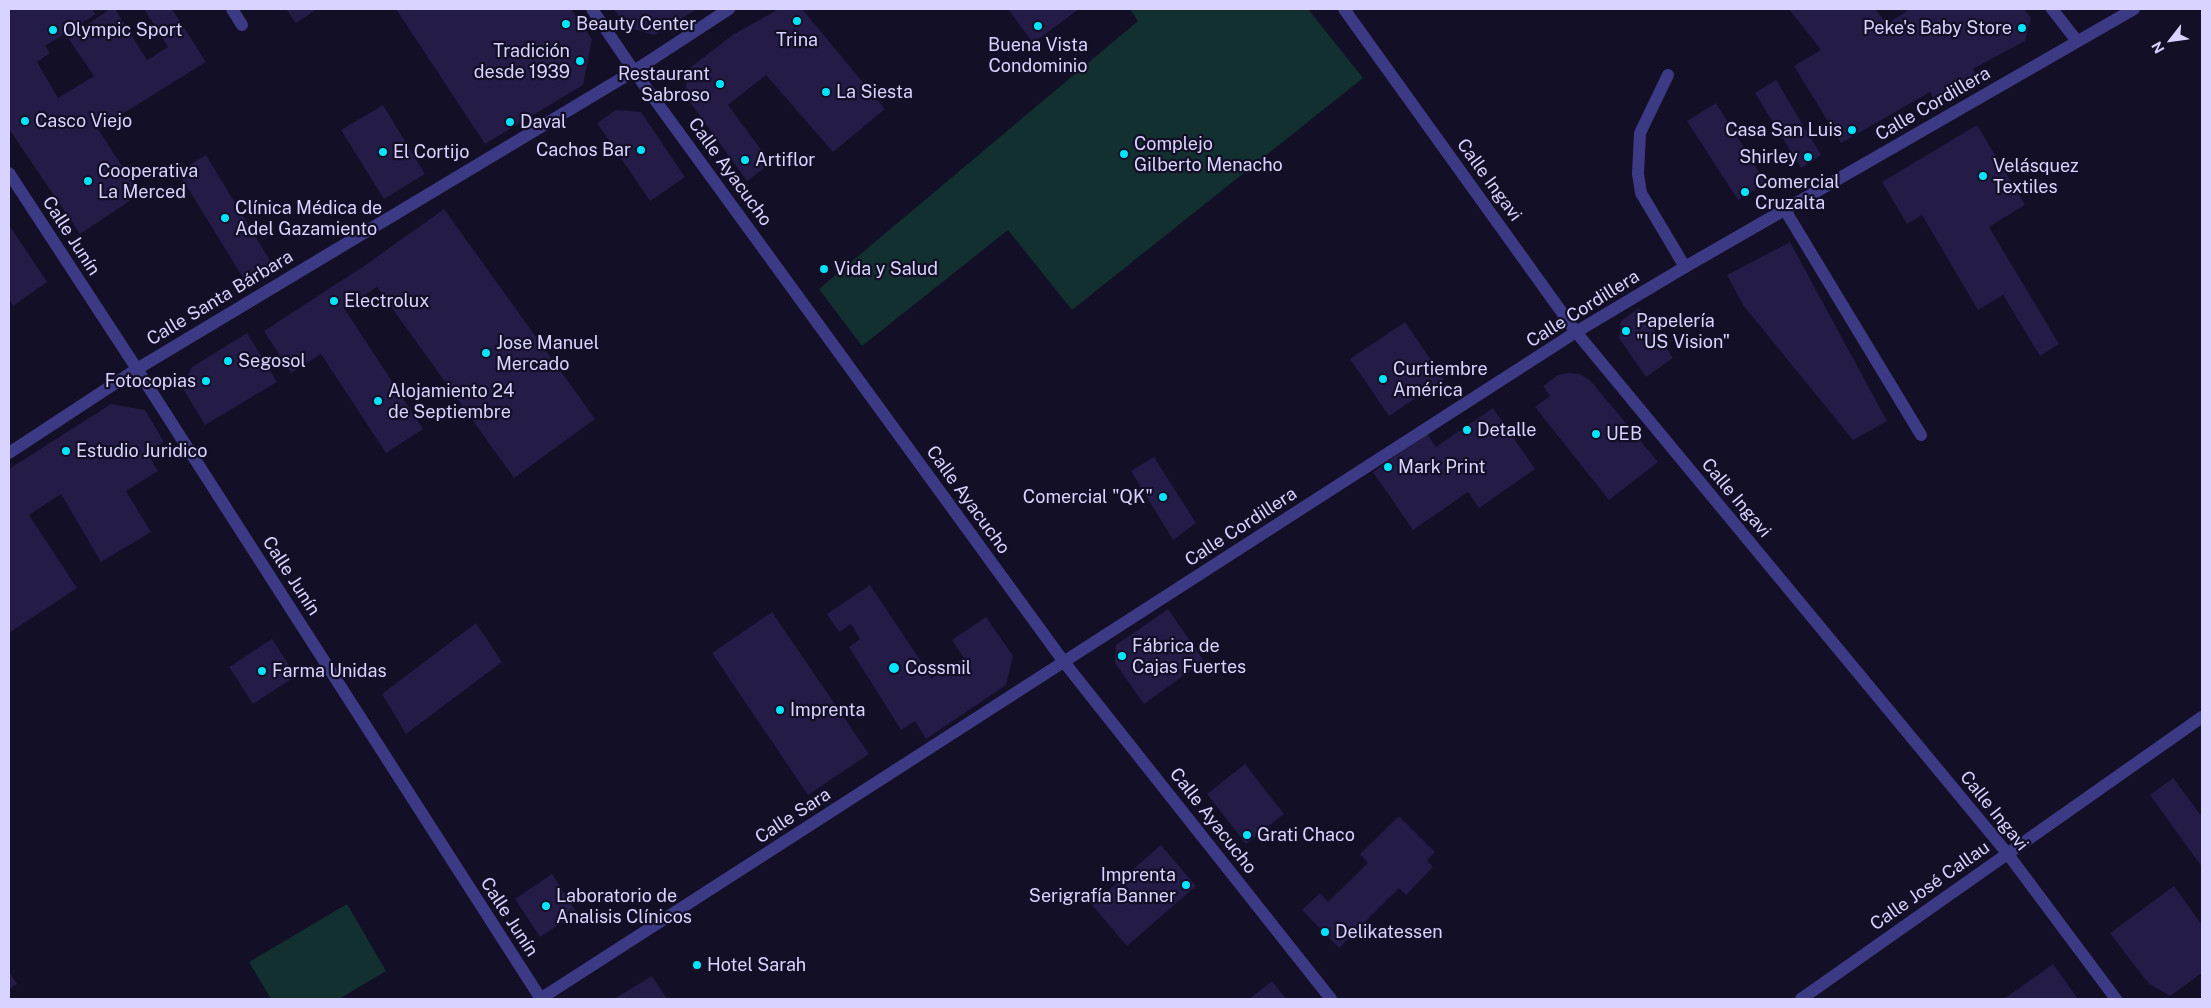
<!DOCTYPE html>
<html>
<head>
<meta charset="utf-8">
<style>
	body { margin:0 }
	#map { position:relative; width:2211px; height:1008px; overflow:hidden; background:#130f26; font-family:"Public Sans",sans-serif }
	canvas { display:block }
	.frame { position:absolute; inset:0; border:10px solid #d9d4ff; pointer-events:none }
	.north { position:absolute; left:2146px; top:15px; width:50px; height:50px; -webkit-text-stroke:4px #130f26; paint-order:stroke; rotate:240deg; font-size:14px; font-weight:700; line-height:20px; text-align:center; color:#d9d4ff }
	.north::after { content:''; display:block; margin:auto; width:18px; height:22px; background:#d9d4ff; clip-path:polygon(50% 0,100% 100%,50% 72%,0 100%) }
</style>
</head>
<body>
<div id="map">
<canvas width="2211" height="1008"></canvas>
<div class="frame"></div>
<div class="north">N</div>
</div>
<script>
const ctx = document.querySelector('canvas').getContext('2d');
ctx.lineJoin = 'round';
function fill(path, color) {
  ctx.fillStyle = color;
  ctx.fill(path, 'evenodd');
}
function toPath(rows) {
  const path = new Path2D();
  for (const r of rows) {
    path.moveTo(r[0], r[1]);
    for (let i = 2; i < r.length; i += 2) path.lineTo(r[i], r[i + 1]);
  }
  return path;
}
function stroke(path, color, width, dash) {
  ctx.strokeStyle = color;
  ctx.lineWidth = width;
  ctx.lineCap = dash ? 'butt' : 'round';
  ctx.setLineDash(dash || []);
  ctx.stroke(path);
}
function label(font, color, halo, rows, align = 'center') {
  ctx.font = font + ' "Public Sans",sans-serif';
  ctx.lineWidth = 4.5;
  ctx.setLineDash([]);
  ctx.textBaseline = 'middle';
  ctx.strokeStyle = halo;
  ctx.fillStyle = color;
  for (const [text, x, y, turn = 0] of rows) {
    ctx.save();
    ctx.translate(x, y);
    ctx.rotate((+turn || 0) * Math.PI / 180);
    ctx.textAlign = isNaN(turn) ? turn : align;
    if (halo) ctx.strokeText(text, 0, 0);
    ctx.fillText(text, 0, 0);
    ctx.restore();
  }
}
fill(toPath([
	[1130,9,1308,9,1363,78,1072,310,1008,230,862,346,819,289,1138,21],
	[347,904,386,971,339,999,271,999,249,962]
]), '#12302f');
fill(toPath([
	[9,9,92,9,96,14,45,46,50,53,37,62,58,98,94,76,68,38,110,9,115,9,147,60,168,47,144,9,172,9,206,62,98,129,140,194,80,234,9,129],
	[286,9,317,9,296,23],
	[396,9,571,9,592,39,583,85,485,144],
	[614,9,697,9,654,35,626,27],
	[779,9,802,9,885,109,833,152,766,75,728,105,771,163,747,181,684,94,691,67,734,34],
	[1008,9,1079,9,1033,43],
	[1789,9,1875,9,1887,24,1907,11,1905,9,2024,9,2031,18,2025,41,1973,69,1978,78,1937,104,1930,92,1841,143,1794,66,1821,50],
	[1776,80,1821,155,1801,168,1755,93],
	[1716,103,1766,183,1738,200,1687,121],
	[383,105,425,174,384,199,341,130],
	[616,110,641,112,685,177,650,201,597,123],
	[1977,125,2025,205,1989,227,2059,344,2040,356,2003,295,1978,310,1922,215,1907,224,1882,182],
	[206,155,272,264,245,281,178,172],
	[444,209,595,419,514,478,377,287,344,308,423,429,386,453,321,354,291,373,264,331,364,266],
	[9,225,47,282,13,306,9,299],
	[1790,242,1887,421,1853,440,1743,305,1727,275],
	[1639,308,1673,358,1646,377,1619,338,1621,321],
	[1405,322,1444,379,1389,416,1350,359],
	[247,333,277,382,205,425,182,387,192,367],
	[1568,373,1579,374,1590,380,1658,462,1609,500,1535,407,1550,396,1543,386,1558,375],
	[111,404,145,410,164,442,147,453,158,471,126,491,151,532,101,562,61,494,29,515,77,588,9,633,9,469],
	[1493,408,1535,469,1479,508,1468,492,1413,530,1373,472,1427,434,1436,447],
	[1154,457,1196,523,1173,540,1131,471],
	[870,585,932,678,964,658,952,640,986,617,1013,656,1006,685,926,739,915,721,901,730,849,647,860,639,851,624,839,632,827,614],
	[1168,609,1204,661,1144,704,1115,663,1116,645],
	[772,612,869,754,808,795,712,653],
	[476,623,502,662,406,734,382,694],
	[272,639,296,676,253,704,229,667],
	[1245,764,1284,814,1246,844,1207,794],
	[2173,778,2202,817,2202,867,2150,795],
	[1399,816,1435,852,1427,860,1433,867,1406,895,1399,888,1339,948,1302,910,1320,893,1328,902,1368,863,1360,854],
	[1161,845,1196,886,1127,946,1092,905],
	[552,874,577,913,540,937,515,899],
	[2174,886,2202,925,2202,973,2170,996,2148,983,2110,933],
	[2053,964,2078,999,2004,999],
	[9,972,17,984,9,989],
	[652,976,667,999,614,999],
	[1272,981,1286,999,1249,999]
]), '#241b47');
stroke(toPath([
	[232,9,242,25],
	[1668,75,1640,133,1638,174,1641,193,1685,267],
	[1785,210,1921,435]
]), '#3d3a85', 12);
stroke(toPath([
	[592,9,634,71,1064,662,1331,999],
	[1344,9,1576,332,2007,853,2116,999],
	[2052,9,2077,41],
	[9,173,137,369,541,999],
	[9,453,137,369,634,71,729,9],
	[540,999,1576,332,1685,267,2134,9],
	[1801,999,2202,717]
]), '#3d3a85', 12);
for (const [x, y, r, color] of [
	[797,21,5,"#00e5ff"],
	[566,24,5,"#00e5ff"],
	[1038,26,5,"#00e5ff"],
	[2022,28,5,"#00e5ff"],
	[53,30,5,"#00e5ff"],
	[580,61,5,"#00e5ff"],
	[720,84,5,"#00e5ff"],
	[826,92,5,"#00e5ff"],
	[25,121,5,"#00e5ff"],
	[510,122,5,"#00e5ff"],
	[1852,130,5,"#00e5ff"],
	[641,150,5,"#00e5ff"],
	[383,152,5,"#00e5ff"],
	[1124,154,5,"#00e5ff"],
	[1808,157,5,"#00e5ff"],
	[745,160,5,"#00e5ff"],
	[1983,176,5,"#00e5ff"],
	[88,181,5,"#00e5ff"],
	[1745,192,5,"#00e5ff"],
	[225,218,5,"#00e5ff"],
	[824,269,5,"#00e5ff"],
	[334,301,5,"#00e5ff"],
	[1626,331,5,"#00e5ff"],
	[486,353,5,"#00e5ff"],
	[228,361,5,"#00e5ff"],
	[1383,379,5,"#00e5ff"],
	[206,381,5,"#00e5ff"],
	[378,401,5,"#00e5ff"],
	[1467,430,5,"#00e5ff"],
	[1596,434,5,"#00e5ff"],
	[66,451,5,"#00e5ff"],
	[1388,467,5,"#00e5ff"],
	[1163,497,5,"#00e5ff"],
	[1122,656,5,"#00e5ff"],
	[894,668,6,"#00e5ff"],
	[262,671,5,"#00e5ff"],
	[780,710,5,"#00e5ff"],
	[1247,835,5,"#00e5ff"],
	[1186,885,5,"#00e5ff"],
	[546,906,5,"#00e5ff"],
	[1325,932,5,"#00e5ff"],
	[697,965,5,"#00e5ff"]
]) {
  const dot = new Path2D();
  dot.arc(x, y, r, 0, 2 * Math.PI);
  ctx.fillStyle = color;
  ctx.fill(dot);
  stroke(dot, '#130f26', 2);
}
label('18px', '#d9d4ff', '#130f26', [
	["Beauty Center",576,24],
	["Peke's Baby Store",2012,28,"right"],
	["Olympic Sport",63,30],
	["Trina",797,40,"center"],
	["Buena Vista",1038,45,"center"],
	["Condominio",1038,66,"center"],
	["Tradición",570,51,"right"],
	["desde 1939",570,72,"right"],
	["Restaurant",710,74,"right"],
	["Sabroso",710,95,"right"],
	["La Siesta",836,92],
	["Casco Viejo",35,121],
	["Daval",520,122],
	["Casa San Luis",1842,130,"right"],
	["Complejo",1134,144],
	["Gilberto Menacho",1134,165],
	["Cachos Bar",631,150,"right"],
	["El Cortijo",393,152],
	["Shirley",1798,157,"right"],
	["Artiflor",755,160],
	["Velásquez",1993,166],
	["Textiles",1993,187],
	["Cooperativa",98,171],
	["La Merced",98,192],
	["Comercial",1755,182],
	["Cruzalta",1755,203],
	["Clínica Médica de",235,208],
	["Adel Gazamiento",235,229],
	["Vida y Salud",834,269],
	["Electrolux",344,301],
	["Papelería",1636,321],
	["\"US Vision\"",1636,342],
	["Jose Manuel",496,343],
	["Mercado",496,364],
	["Segosol",238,361],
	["Curtiembre",1393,369],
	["América",1393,390],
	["Fotocopias",196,381,"right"],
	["Alojamiento 24",388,391],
	["de Septiembre",388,412],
	["Detalle",1477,430],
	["UEB",1606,434],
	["Estudio Juridico",76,451],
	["Mark Print",1398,467],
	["Comercial \"QK\"",1153,497,"right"],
	["Fábrica de",1132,646],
	["Cajas Fuertes",1132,667],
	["Cossmil",905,668],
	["Farma Unidas",272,671],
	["Imprenta",790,710],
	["Grati Chaco",1257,835],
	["Imprenta",1176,875,"right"],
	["Serigrafía Banner",1176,896,"right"],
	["Laboratorio de",556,896],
	["Analisis Clínicos",556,917],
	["Delikatessen",1335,932],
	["Hotel Sarah",707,965]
], 'left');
label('18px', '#d9d4ff', '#130f26', [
	["Calle Cordillera",1933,104,-30],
	["Calle Ayacucho",730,172,54],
	["Calle Ingavi",1489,180,54],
	["Calle Junín",71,236,57],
	["Calle Santa Bárbara",220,298,-31],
	["Calle Cordillera",1583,309,-32],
	["Calle Ingavi",1736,498,50],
	["Calle Ayacucho",968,500,54],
	["Calle Cordillera",1241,527,-33],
	["Calle Junín",291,576,57],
	["Calle Ingavi",1994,811,51],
	["Calle Sara",793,816,-33],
	["Calle Ayacucho",1213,821,52],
	["Calle José Callau",1930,886,-35],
	["Calle Junín",509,917,57]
]);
</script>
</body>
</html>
